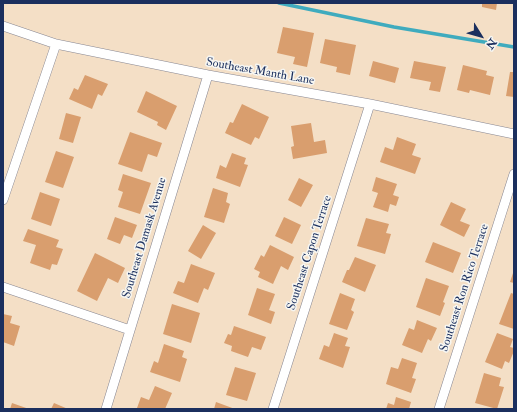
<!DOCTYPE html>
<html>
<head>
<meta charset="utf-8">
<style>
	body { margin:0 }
	#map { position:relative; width:517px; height:412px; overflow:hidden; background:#f4dfc6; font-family:"IM FELL Double Pica",serif }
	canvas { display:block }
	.frame { position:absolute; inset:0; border:4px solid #1b2f5e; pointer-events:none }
	.north { position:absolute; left:461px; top:16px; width:40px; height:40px; -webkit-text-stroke:3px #f6f6f2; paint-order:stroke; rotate:127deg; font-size:11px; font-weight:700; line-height:16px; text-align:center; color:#1b2f5e }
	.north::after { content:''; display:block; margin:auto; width:14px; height:18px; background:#1b2f5e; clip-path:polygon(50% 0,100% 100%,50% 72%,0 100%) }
</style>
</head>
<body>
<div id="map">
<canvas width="517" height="412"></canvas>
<div class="frame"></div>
<div class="north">N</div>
</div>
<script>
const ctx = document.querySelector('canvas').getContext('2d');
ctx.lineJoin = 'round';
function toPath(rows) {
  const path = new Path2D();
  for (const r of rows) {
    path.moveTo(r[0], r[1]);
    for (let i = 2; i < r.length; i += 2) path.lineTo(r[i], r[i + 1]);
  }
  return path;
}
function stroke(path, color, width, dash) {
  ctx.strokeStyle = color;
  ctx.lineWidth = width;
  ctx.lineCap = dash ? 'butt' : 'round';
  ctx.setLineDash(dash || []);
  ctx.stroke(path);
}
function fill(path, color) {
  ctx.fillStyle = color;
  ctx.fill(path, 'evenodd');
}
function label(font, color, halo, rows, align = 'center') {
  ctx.font = font + ' "IM FELL Double Pica",serif';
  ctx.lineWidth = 3;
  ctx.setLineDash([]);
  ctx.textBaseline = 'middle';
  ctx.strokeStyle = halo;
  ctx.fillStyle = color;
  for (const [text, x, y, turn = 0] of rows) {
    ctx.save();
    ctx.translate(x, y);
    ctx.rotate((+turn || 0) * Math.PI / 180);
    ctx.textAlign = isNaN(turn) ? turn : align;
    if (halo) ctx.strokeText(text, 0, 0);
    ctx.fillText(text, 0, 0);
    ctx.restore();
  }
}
stroke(toPath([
	[279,3,394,27,514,47]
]), '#3fabbe', 3.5);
fill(toPath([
	[482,3,497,3,496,10,482,7],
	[283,27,314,33,307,67,293,64,295,57,277,53],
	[325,39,356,45,350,75,336,72,337,67,320,63],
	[373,61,399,68,395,83,369,76],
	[414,61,446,67,440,92,429,90,431,82,410,78],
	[463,65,487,71,486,75,494,77,490,95,470,90,469,93,457,90],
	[510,72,514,72,514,97,506,96],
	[85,75,108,84,102,96,98,94,92,109,69,99,74,88,78,90],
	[146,91,177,106,166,130,157,125,158,122,137,112],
	[242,104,269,117,259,139,255,137,251,145,225,133,230,122,233,123],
	[66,113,81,117,73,143,59,139],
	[311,123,314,142,325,140,327,153,293,159,291,147,294,146,291,126],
	[130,132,162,143,157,157,148,154,142,172,118,164],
	[397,137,416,144,412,155,421,158,415,174,380,162,385,147,393,150],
	[56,151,74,157,63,188,45,182],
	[232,153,246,158,244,164,248,165,240,187,216,178,220,165,226,168],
	[123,174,151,183,140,214,118,207,123,192,118,190],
	[376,177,397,184,393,195,399,197,396,206,390,204,388,212,373,207,378,193,372,191],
	[299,178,313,185,301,207,288,200],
	[213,188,228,193,226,202,230,204,224,223,204,217],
	[40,192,60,199,51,226,31,219],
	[451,202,466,209,460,221,470,225,464,237,440,225],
	[115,217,137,225,132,238,124,235,120,244,107,239],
	[284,217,301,225,292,244,275,236],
	[366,218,389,224,386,233,391,234,385,254,357,246],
	[203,225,216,233,201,259,188,251],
	[28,229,59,240,56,247,63,249,57,265,52,264,50,270,30,263,36,245,23,241],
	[433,242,461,253,453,273,425,262],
	[270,245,294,257,288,270,281,266,273,284,258,277,260,272,254,269,261,255,264,257],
	[95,253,125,268,118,283,108,278,97,301,77,291],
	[355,257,376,265,365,292,342,282,347,270,349,270],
	[191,264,215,273,208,290,204,288,198,303,173,293,178,281,184,283],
	[514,270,514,283,510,282],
	[426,278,449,286,443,302,445,303,440,316,416,307],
	[257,288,275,294,269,310,275,312,271,324,248,315],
	[340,293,355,299,351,310,354,312,347,330,329,324],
	[511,293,514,294,514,329,499,324],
	[172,304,200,313,191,343,163,334],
	[3,314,12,316,10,323,20,326,14,346,3,342],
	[417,320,437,328,431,341,428,339,422,353,402,345,409,328,414,330],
	[234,326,266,337,261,350,252,347,248,357,231,351,232,346,224,343,228,334,231,335],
	[334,333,348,338,345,346,350,347,343,368,319,359,324,345,329,347],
	[497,333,513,339,510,347,514,348,514,351,509,363,505,361,502,369,485,362],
	[164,344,184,351,182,357,187,359,180,382,150,372,154,361,158,363],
	[402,358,417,363,412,378,416,379,411,393,386,384,391,367,398,369],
	[235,367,256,373,247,401,226,395],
	[484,373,501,378,499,386,504,387,497,409,475,403],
	[155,386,172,393,165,409,140,409,137,408,141,397,149,400],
	[396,397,411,402,409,409,386,409,388,403,394,405],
	[216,402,235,409,214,409],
	[12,403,29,409,10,409],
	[54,403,68,409,51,409]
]), '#d99e6e');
const street = toPath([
	[3,26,56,44,208,75,370,104,514,134],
	[3,200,56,44],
	[3,287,130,330],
	[106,409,208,75],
	[273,409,370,104],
	[439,409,514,174]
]);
stroke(street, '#888792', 10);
stroke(street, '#fff', 9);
label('12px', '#1b2f5e', '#f6f6f2', [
	["Southeast Manth Lane",260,72,10],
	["Southeast Damask Avenue",145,238,-73],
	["Southeast Capon Terrace",310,253,-72],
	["Southeast Ron Rico Terrace",465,288,-72]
]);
</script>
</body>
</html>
